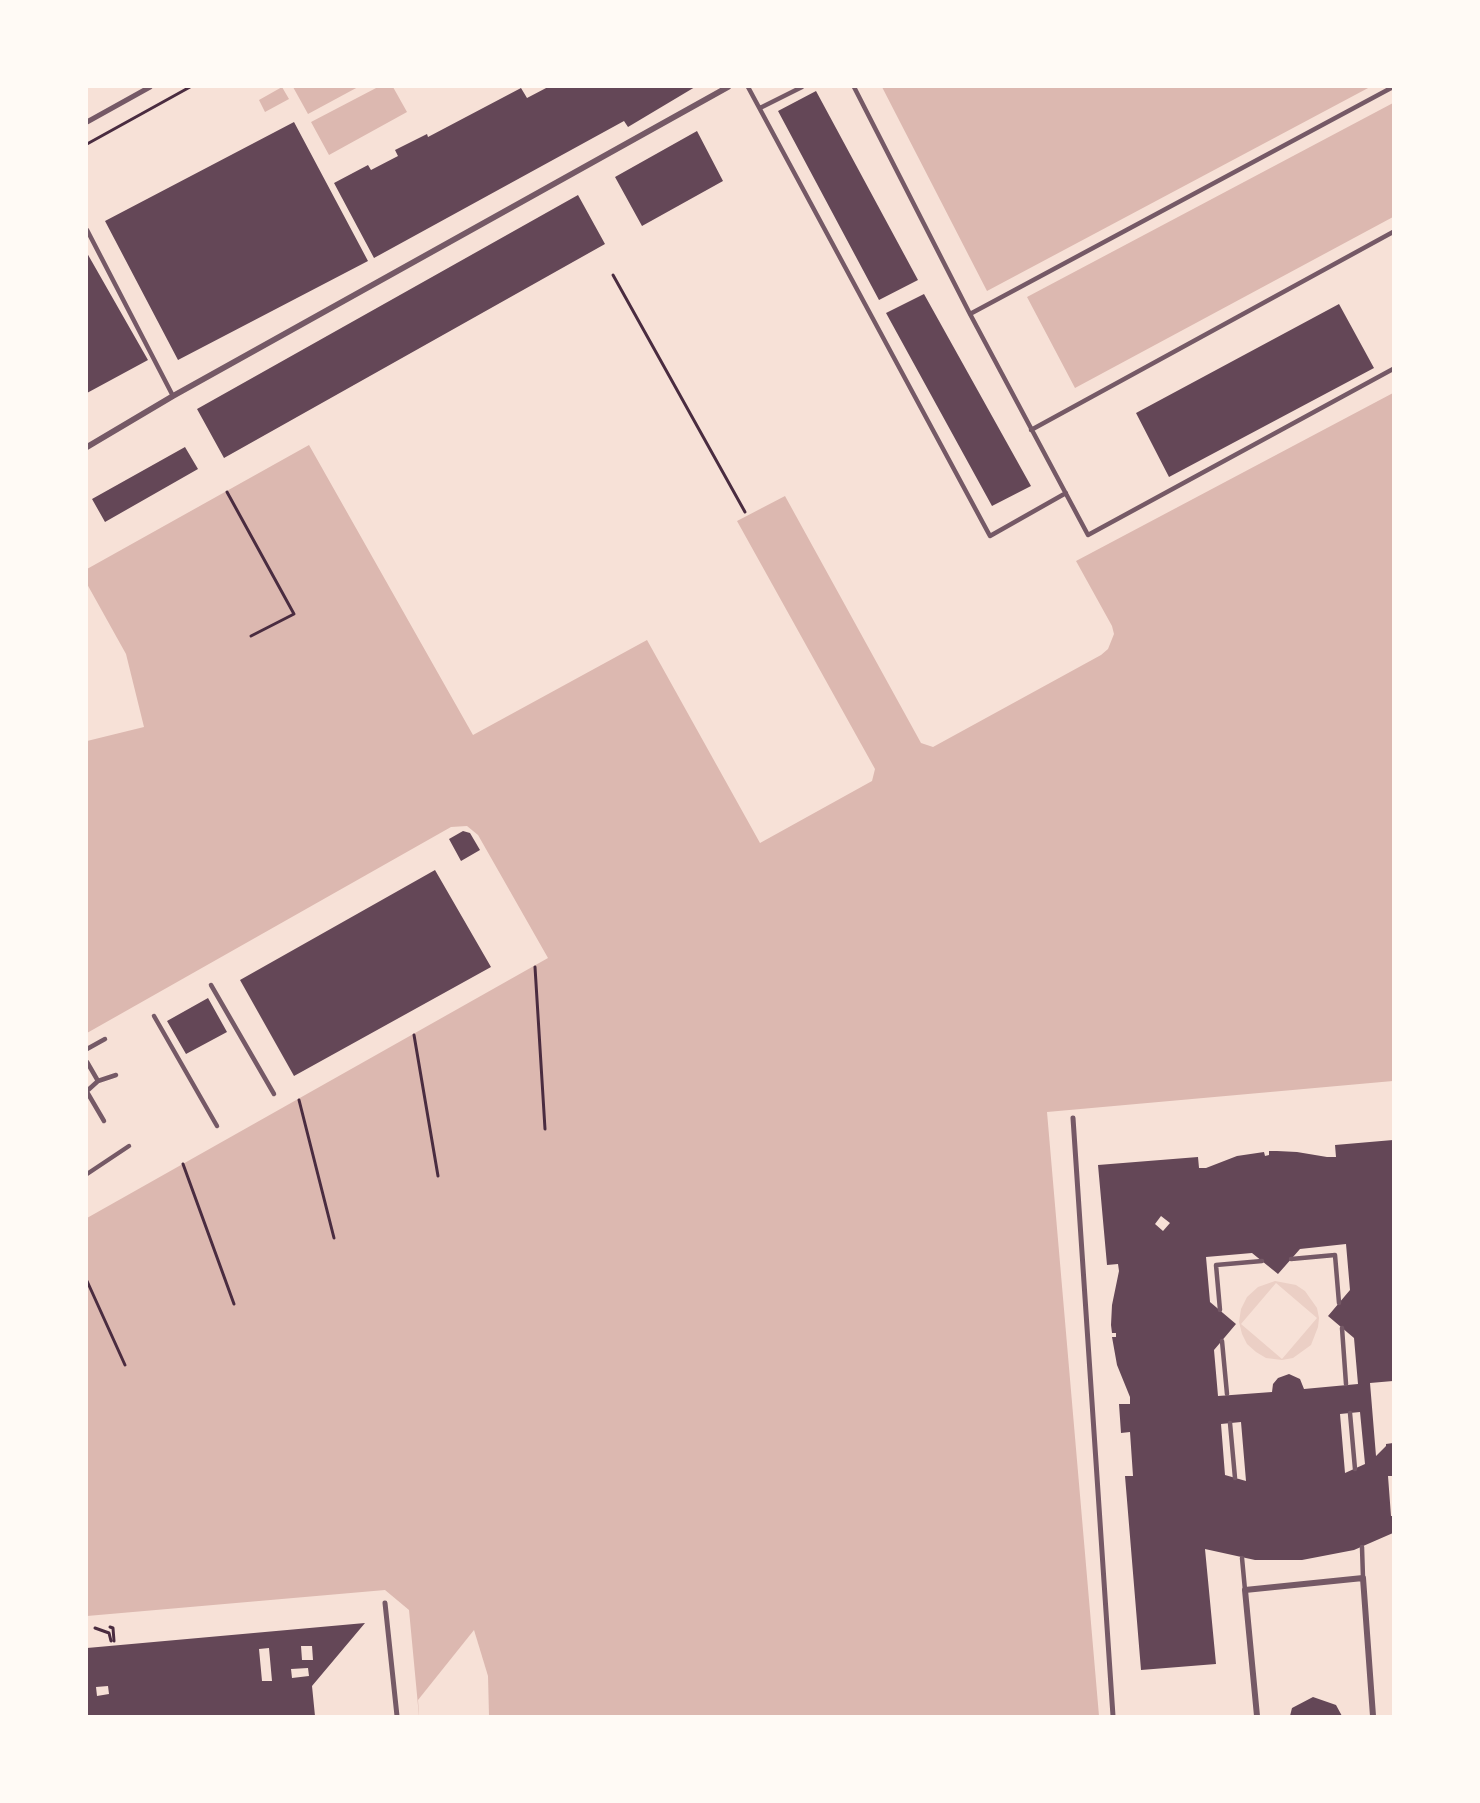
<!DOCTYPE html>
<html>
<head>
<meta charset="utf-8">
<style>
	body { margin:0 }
	#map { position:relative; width:1480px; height:1803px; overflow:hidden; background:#f7e1d7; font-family:Figtree,sans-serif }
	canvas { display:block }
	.frame { position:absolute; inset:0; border:88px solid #fffaf5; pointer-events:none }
</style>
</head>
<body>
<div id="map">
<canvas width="1480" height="1803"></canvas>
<div class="frame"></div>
</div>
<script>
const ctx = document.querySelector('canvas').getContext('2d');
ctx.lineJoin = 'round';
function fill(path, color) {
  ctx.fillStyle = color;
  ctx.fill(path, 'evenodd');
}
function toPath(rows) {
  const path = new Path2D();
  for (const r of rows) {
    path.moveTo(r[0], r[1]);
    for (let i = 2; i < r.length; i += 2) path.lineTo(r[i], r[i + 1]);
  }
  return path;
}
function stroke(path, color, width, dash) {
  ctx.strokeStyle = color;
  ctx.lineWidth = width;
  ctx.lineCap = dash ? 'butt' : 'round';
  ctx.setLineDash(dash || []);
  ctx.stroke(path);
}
fill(toPath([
	[1275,1281,1296,1285,1305,1291,1317,1308,1319,1318,1318,1327,1311,1345,1293,1358,1282,1360,1266,1358,1256,1352,1247,1344,1242,1334,1239,1322,1241,1309,1247,1297,1258,1287],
	[1276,1283,1317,1318,1282,1359,1241,1324]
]), '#ebcfc5');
fill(toPath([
	[282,87,289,99,265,112,259,100],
	[293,87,358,87,308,114],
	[378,87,393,87,407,112,329,155,311,122],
	[882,87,1370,87,987,291],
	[1393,103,1393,217,1075,388,1027,297],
	[1393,393,1393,1081,1047,1112,1099,1716,419,1716,409,1610,385,1590,87,1616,87,1218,548,958,478,835,467,826,451,827,87,1033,87,741,144,727,126,654,87,584,87,569,309,445,473,735,647,640,760,843,872,781,875,769,737,521,785,496,921,743,933,747,1101,655,1108,649,1114,634,1112,626,1076,561]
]), '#dcb8b0');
fill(toPath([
	[474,1630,488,1676,489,1716,419,1716,418,1700]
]), '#f7e1d7');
fill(toPath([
	[548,87,695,87,628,127,624,121,374,258,334,183,368,165,371,170,398,156,395,150,427,134,428,137,521,88,527,98],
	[816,91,918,280,879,300,778,111],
	[294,122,368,261,178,360,105,221],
	[697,131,723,181,642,226,615,177],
	[578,195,605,244,224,458,197,409],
	[87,253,148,360,87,393],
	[924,294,1031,486,992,506,886,313],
	[1339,304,1374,368,1169,477,1136,413],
	[185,447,198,469,105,522,92,499],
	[463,831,470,833,480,850,461,861,449,839],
	[435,870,491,967,294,1076,240,980],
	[208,998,227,1032,186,1054,167,1021],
	[1393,1140,1393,1381,1370,1383,1376,1456,1386,1446,1386,1444,1393,1443,1393,1476,1388,1476,1391,1516,1393,1516,1393,1533,1354,1550,1302,1560,1255,1560,1205,1549,1216,1664,1141,1670,1125,1476,1133,1476,1130,1432,1121,1433,1119,1404,1130,1404,1130,1397,1117,1365,1112,1337,1116,1337,1116,1333,1112,1333,1111,1325,1112,1305,1119,1271,1118,1264,1107,1265,1098,1165,1198,1157,1199,1168,1206,1168,1237,1156,1264,1152,1265,1156,1269,1155,1269,1151,1277,1151,1297,1152,1327,1157,1336,1157,1335,1145],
	[1161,1216,1170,1223,1163,1231,1155,1224],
	[1346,1244,1350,1290,1328,1316,1354,1338,1358,1384,1304,1389,1300,1379,1289,1374,1278,1378,1273,1384,1272,1392,1218,1396,1214,1350,1236,1324,1210,1302,1206,1257,1252,1253,1278,1274,1300,1249],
	[1360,1412,1365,1464,1345,1473,1340,1414],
	[1241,1422,1246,1481,1225,1475,1221,1424],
	[365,1623,312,1686,315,1716,87,1716,87,1648],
	[301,1646,312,1646,313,1660,302,1660],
	[269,1648,272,1681,262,1681,259,1649],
	[308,1668,309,1676,292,1678,291,1669],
	[108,1686,109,1694,97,1696,96,1687],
	[1313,1697,1336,1705,1342,1716,1290,1716,1292,1708]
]), '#644757');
stroke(toPath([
	[87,144,190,87],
	[613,275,745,512],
	[227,492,294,614,251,636],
	[535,967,545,1129],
	[414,1035,438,1176],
	[299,1100,334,1238],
	[183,1164,234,1304],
	[87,1281,125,1365],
	[110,1627,113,1628,114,1641],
	[95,1628,109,1633,111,1641]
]), '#4a2c40', 3);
stroke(toPath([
	[748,87,990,536,1066,493],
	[854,87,970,314,1088,535,1393,369],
	[760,108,802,87],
	[87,230,173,396],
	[970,314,1393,87],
	[1031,430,1393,232],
	[211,985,274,1094],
	[154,1016,217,1126],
	[87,1049,105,1039],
	[87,1062,98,1081],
	[87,1091,98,1081,116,1075],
	[87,1092,104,1121],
	[87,1174,129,1146],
	[1291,1259,1335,1255,1339,1303],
	[1220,1310,1216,1265,1262,1261],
	[1342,1328,1346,1384],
	[1222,1341,1227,1394],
	[1350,1413,1355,1469],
	[1230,1423,1235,1478],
	[1362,1547,1363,1578],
	[1242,1558,1245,1590]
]), '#755966', 4.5);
stroke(toPath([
	[87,122,150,87],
	[1073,1118,1113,1716],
	[385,1603,397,1716]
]), '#755966', 5);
stroke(toPath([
	[87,447,173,396,728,87],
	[1257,1716,1245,1590,1363,1578,1373,1716]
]), '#755966', 6);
</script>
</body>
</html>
